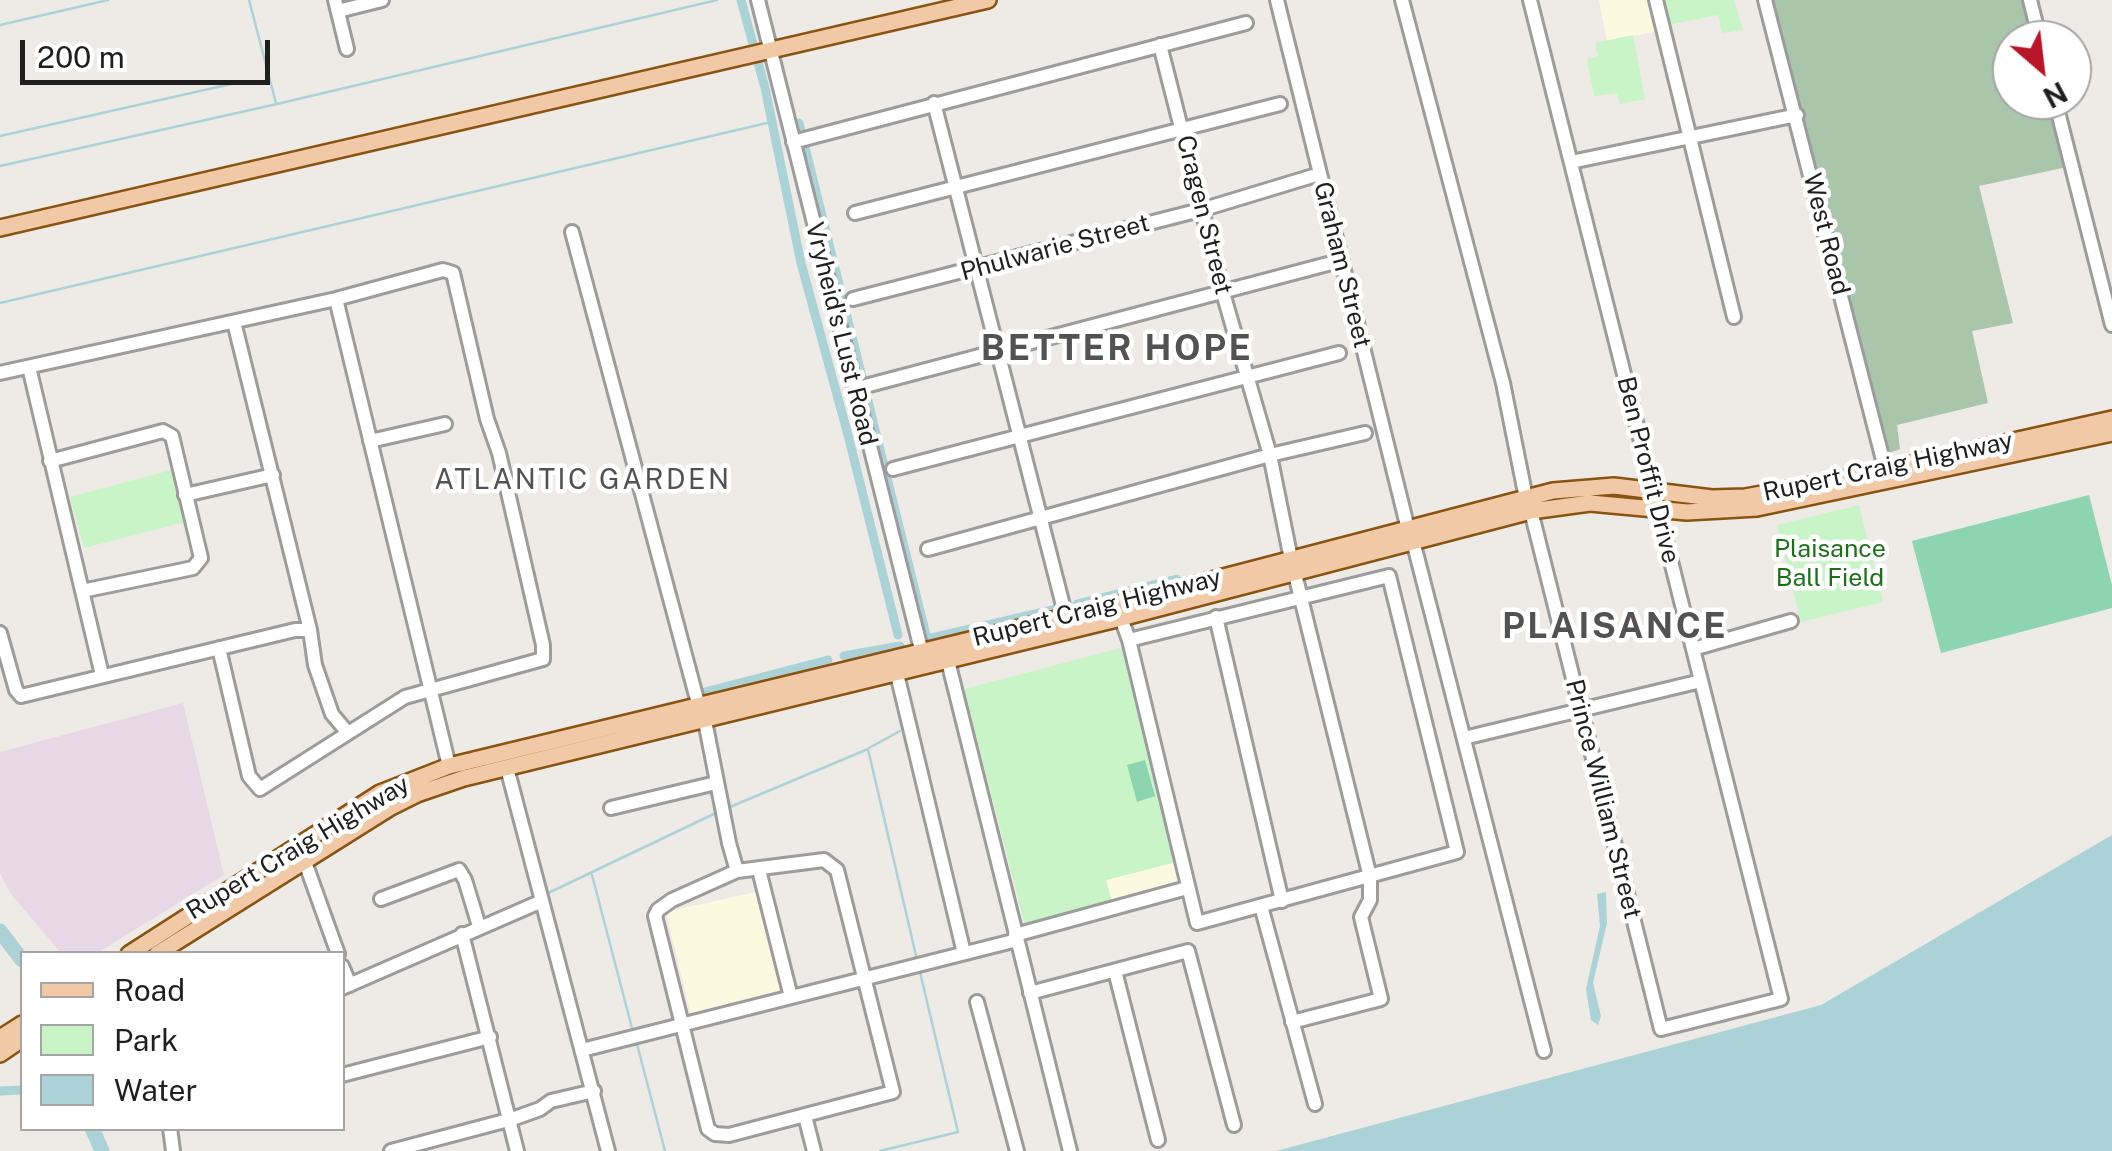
<!DOCTYPE html>
<html>
<head>
<meta charset="utf-8">
<style>
	body { margin:0 }
	#map { position:relative; width:2112px; height:1151px; overflow:hidden; background:#eeeae6; font-family:"Public Sans",sans-serif }
	canvas { display:block }
	.legend { position:absolute; left:20px; top:951px; width:325px; height:180px; box-sizing:border-box; background:#fff; border:2px solid #a5a5a5; margin:0; padding:12px 18px; list-style:none; font-size:30px; color:#1f1f1f }
	.legend li { display:flex; align-items:center; gap:20px; height:50px }
	.legend b { width:50px; border:2px solid #a5a5a5 }
	.north { position:absolute; left:1992px; top:20px; width:100px; height:100px; box-sizing:border-box; background:#fff; border:2px solid #a5a5a5; border-radius:50%; rotate:152deg; font-size:28px; font-weight:700; line-height:40px; text-align:center; color:#1f1f1f }
	.north::after { content:''; display:block; margin:auto; width:35px; height:45px; background:#b81528; clip-path:polygon(50% 0,100% 100%,50% 72%,0 100%) }
	.scale { position:absolute; left:20px; top:40px; width:250px; height:45px; box-sizing:border-box; border:5px solid #1f1f1f; border-top:0; padding-left:12px; font-size:30px; line-height:35px; white-space:nowrap; color:#1f1f1f; -webkit-text-stroke:8px #fff; paint-order:stroke }
</style>
</head>
<body>
<div id="map">
<canvas width="2112" height="1151"></canvas>
<ul class="legend">
<li><b style="height:12px;background:#f2c9a7"></b>Road</li>
<li><b style="height:28px;background:#c9f4c7"></b>Park</li>
<li><b style="height:28px;background:#abd3d7"></b>Water</li>
</ul>
<div class="north">N</div>
<div class="scale">200 m</div>
</div>
<script>
const ctx = document.querySelector('canvas').getContext('2d');
ctx.lineJoin = 'round';
function fill(path, color) {
  ctx.fillStyle = color;
  ctx.fill(path, 'evenodd');
}
function toPath(rows) {
  const path = new Path2D();
  for (const r of rows) {
    path.moveTo(r[0], r[1]);
    for (let i = 2; i < r.length; i += 2) path.lineTo(r[i], r[i + 1]);
  }
  return path;
}
function stroke(path, color, width, dash) {
  ctx.strokeStyle = color;
  ctx.lineWidth = width;
  ctx.lineCap = dash ? 'butt' : 'round';
  ctx.setLineDash(dash || []);
  ctx.stroke(path);
}
function label(font, color, halo, rows, align = 'center') {
  ctx.font = font + ' "Public Sans",sans-serif';
  ctx.lineWidth = 9;
  ctx.setLineDash([]);
  ctx.textBaseline = 'middle';
  ctx.strokeStyle = halo;
  ctx.fillStyle = color;
  for (const [text, x, y, turn = 0] of rows) {
    ctx.save();
    ctx.translate(x, y);
    ctx.rotate((+turn || 0) * Math.PI / 180);
    ctx.textAlign = isNaN(turn) ? turn : align;
    if (halo) ctx.strokeText(text, 0, 0);
    ctx.fillText(text, 0, 0);
    ctx.restore();
  }
}
fill(toPath([
	[183,703,224,875,97,953,61,953,11,894,0,873,0,752]
]), '#e7d8e6');
fill(toPath([
	[1599,0,1651,0,1657,31,1607,42],
	[1176,862,1182,884,1112,902,1106,880],
	[760,891,786,992,691,1015,667,917,671,911]
]), '#fcf9e1');
fill(toPath([
	[1772,0,2025,0,2035,40,2012,40,2012,100,2050,100,2067,167,1979,186,2013,323,1972,331,1988,403,1897,425,1900,449,1882,456]
]), '#a9c5aa');
fill(toPath([
	[1662,0,1734,0,1743,30,1722,33,1718,15,1668,25],
	[1633,35,1645,99,1620,104,1617,93,1594,96,1587,59,1598,56,1595,43],
	[171,470,185,522,84,548,70,497],
	[1859,505,1883,602,1801,622,1777,525],
	[1121,648,1176,862,1106,880,1112,902,1025,925,964,689]
]), '#c9f4c7');
fill(toPath([
	[2089,495,2112,585,2112,608,1941,653,1912,541],
	[1145,760,1155,796,1137,802,1127,765]
]), '#8cd5b0');
fill(toPath([
	[2112,835,2112,1151,1276,1151,1821,1005],
	[1606,892,1607,923,1593,983,1601,1016,1598,1025,1591,1020,1586,989,1600,926,1597,894]
]), '#abd3d7');
stroke(toPath([
	[249,0,276,103],
	[0,25,108,0],
	[0,136,231,84],
	[0,166,277,104,717,0],
	[0,303,771,122],
	[869,748,900,731],
	[730,807,868,749,917,960],
	[592,875,633,1032],
	[544,895,718,812],
	[637,1044,665,1151],
	[880,1151,958,1132,919,968]
]), '#abd3d7', 2.5);
stroke(toPath([
	[741,0,765,88,801,263,848,435,898,635],
	[799,123,927,639,1057,609],
	[1077,604,1177,579],
	[844,656,900,646],
	[705,692,828,660],
	[0,1091,22,1090]
]), '#abd3d7', 9);
stroke(toPath([
	[0,931,22,960],
	[92,1128,102,1151]
]), '#abd3d7', 15);
const minor = toPath([
	[335,0,347,49],
	[758,0,923,657],
	[1277,0,1408,529],
	[1402,0,1503,383,1526,498],
	[1530,0,1781,999,1661,1029,1531,511],
	[1656,0,1734,317],
	[1765,0,1885,468],
	[2030,0,2040,40],
	[338,11,382,0],
	[1160,45,1223,293,1270,455,1291,559],
	[2055,100,2112,325],
	[934,103,1066,617],
	[793,142,1246,23],
	[1571,162,1797,115],
	[855,213,1280,104],
	[572,232,699,707],
	[336,299,449,766],
	[853,299,1204,209,1313,176],
	[234,322,310,630,315,665,332,714,348,733],
	[29,367,102,675],
	[0,373,336,299,443,270,453,273,487,419,499,453,543,645,543,659,405,697,260,789,249,776,219,648],
	[854,389,1339,261],
	[370,441,445,424],
	[50,461,163,431,172,436,201,558,193,568,82,591],
	[893,469,1339,353],
	[185,495,273,475],
	[1413,541,1544,1051],
	[928,549,1270,455,1365,433],
	[1216,617,1282,901],
	[1121,618,1129,640,1197,923,1457,852,1389,576,1129,640],
	[0,633,16,690,21,696,295,630,310,630],
	[1693,649,1791,621],
	[948,661,1070,1151],
	[897,674,964,953],
	[705,721,729,843,737,871],
	[1464,738,1701,681],
	[507,768,608,1151],
	[611,808,716,783],
	[824,860,837,870,893,1092,729,1135,715,1134,708,1129,655,916,658,910,672,900,737,871,824,860],
	[305,862,338,954],
	[759,870,791,997],
	[381,899,459,870,465,880,479,926],
	[1261,906,1315,1104],
	[462,934,517,1151],
	[1015,935,1187,888],
	[342,966,350,985],
	[1115,971,1158,1140],
	[342,988,542,901],
	[1030,993,1188,951,1234,1125],
	[977,1002,1017,1151],
	[1292,1022,1381,999,1361,917,1370,900,1370,877,1295,574],
	[582,1050,1017,940],
	[342,1075,490,1037],
	[805,1116,814,1151],
	[170,1128,173,1151],
	[391,1151,512,1119,540,1109,551,1101,594,1091]
]);
const major = toPath([
	[0,228,988,0],
	[129,954,380,793,449,766,1139,599,1553,491,1614,486,1712,498,1745,497,1834,481,2112,419],
	[157,954,391,807,417,794,464,778,1121,618,1531,511,1590,503,1687,512,1757,508,2112,433],
	[0,1038,22,1024],
	[0,1054,22,1039]
]);
stroke(minor, '#9c9c9c', 18);
stroke(major, '#895310', 20);
stroke(minor, '#fff', 12);
stroke(major, '#f2c9a7', 15);
label('25px', '#1f1f1f', '#fff', [
	["Cragen Street",1204,215,76],
	["West Road",1826,234,76],
	["Phulwarie Street",1055,248,-15],
	["Graham Street",1342,265,76],
	["Vryheid's Lust Road",841,334,76],
	["Rupert Craig Highway",1888,467,-12],
	["Ben Proffit Drive",1648,470,76],
	["Rupert Craig Highway",1097,608,-14],
	["Prince William Street",1603,799,76],
	["Rupert Craig Highway",298,848,-31]
]);
label('25px', '#1a7217', '#fff', [
	["Plaisance",1830,549],
	["Ball Field",1830,578]
]);
ctx.letterSpacing = '2.5px';
label('28px', '#525252', '#fff', [
	["ATLANTIC GARDEN",583,480]
]);
ctx.letterSpacing = '0px';
ctx.letterSpacing = '2.5px';
label('bold 35px', '#525252', '#fff', [
	["BETTER HOPE",1117,349],
	["PLAISANCE",1615,627]
]);
ctx.letterSpacing = '0px';
</script>
</body>
</html>
